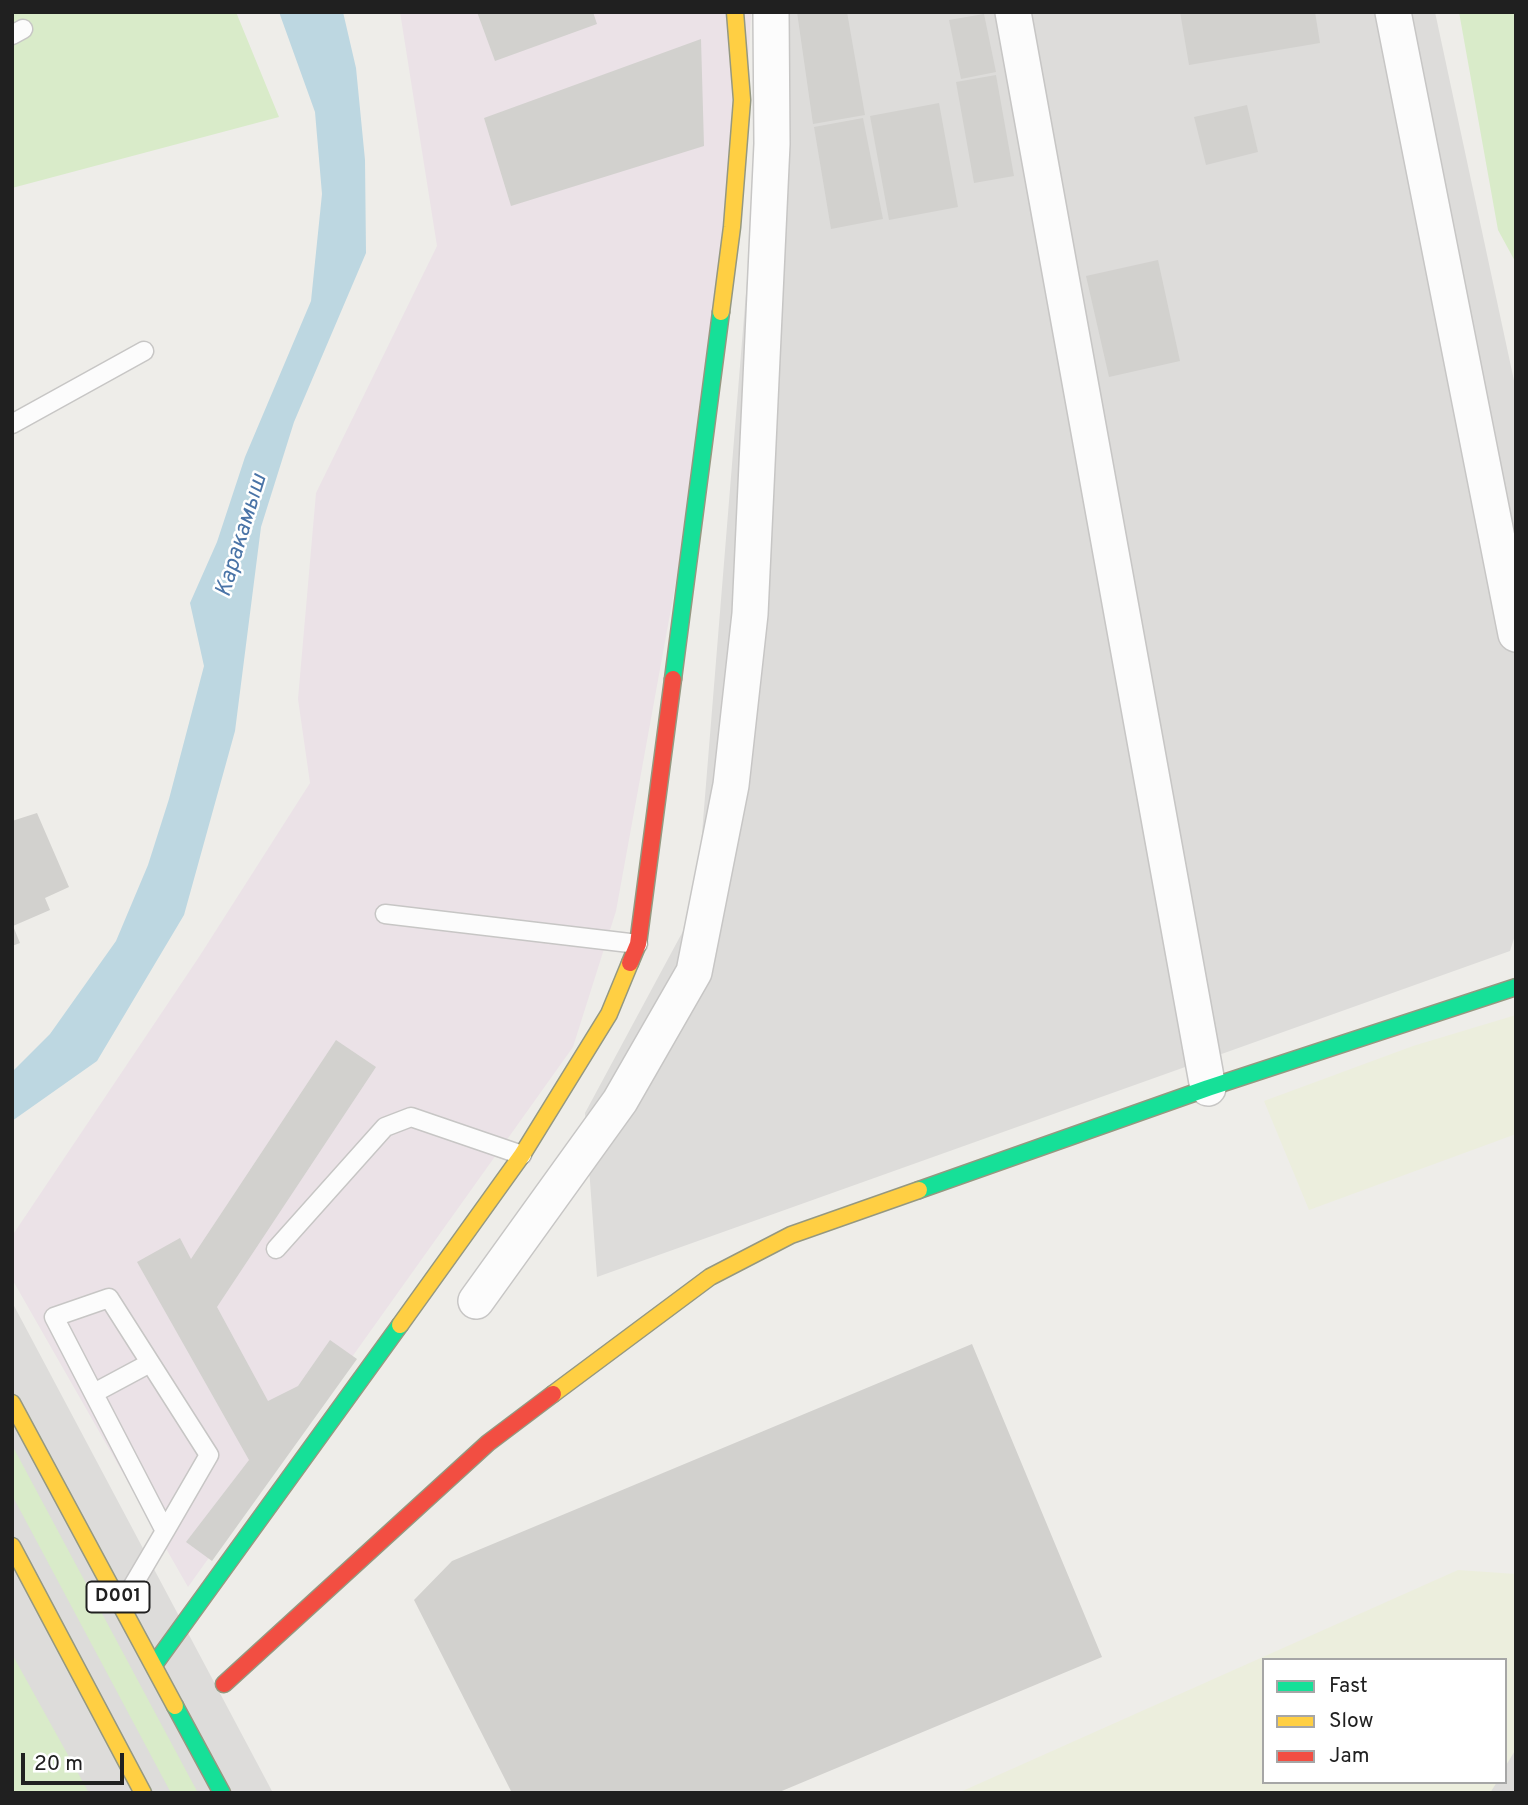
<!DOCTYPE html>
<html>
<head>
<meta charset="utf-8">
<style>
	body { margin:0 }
	#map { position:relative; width:1528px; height:1805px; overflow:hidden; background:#eeede9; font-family:Overpass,sans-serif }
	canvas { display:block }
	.frame { position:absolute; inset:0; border:14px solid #202020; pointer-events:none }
	.legend { position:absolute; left:1262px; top:1658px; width:245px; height:126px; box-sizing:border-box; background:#fff; border:2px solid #a6a6a6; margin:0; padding:9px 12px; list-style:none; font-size:21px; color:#202020 }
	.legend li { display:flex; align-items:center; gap:14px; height:35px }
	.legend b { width:35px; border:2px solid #a6a6a6 }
	.scale { position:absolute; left:21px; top:1753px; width:103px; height:32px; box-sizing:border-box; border:4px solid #202020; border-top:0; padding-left:9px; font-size:21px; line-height:24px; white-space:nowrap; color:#202020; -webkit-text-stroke:5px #fff; paint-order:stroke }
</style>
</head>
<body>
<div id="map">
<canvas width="1528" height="1805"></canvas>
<div class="frame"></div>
<ul class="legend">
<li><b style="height:9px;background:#16e098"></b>Fast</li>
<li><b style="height:9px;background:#ffcf43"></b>Slow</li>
<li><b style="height:9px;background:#f24e42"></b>Jam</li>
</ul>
<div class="scale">20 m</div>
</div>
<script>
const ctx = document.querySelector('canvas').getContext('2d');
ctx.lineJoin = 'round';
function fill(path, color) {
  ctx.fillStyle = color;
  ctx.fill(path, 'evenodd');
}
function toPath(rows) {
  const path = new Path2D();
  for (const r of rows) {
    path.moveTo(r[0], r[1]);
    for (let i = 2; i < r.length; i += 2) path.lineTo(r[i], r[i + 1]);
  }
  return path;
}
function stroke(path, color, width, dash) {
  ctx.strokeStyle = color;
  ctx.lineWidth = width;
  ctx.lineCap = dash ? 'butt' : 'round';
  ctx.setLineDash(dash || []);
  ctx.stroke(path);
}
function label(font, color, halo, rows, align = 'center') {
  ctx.font = font + ' Overpass,sans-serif';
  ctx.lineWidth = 5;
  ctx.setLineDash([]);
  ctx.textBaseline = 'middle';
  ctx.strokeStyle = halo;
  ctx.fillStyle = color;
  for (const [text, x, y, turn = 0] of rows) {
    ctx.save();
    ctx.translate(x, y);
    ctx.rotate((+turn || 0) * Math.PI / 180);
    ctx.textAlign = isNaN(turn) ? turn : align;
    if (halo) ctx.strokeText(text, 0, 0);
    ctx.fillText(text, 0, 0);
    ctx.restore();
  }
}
fill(toPath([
	[761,12,1435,12,1516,390,1516,932,1510,951,597,1277,585,1113,696,907,767,34],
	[12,1302,273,1793,12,1793],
	[1516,1738,1516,1793,1489,1793,1494,1782,1505,1782,1505,1760]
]), '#dddcda');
fill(toPath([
	[400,12,751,12,740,229,616,911,573,1047,188,1587,12,1279,12,1236,199,957,310,783,298,699,316,493,437,246]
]), '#ebe2e7');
fill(toPath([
	[1516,1015,1516,1134,1309,1210,1264,1101,1413,1046],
	[1458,1570,1516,1574,1516,1749,1505,1767,1505,1660,1264,1660,1264,1782,1497,1782,1490,1793,958,1793]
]), '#eceedd');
fill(toPath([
	[12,12,236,12,279,117,12,188],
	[1459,12,1516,12,1516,263,1498,230],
	[12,1445,198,1793,171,1793,12,1495],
	[12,1654,89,1793,12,1793]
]), '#d9ebc9');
fill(toPath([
	[279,12,343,12,356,68,365,160,366,253,294,422,261,527,235,731,184,915,97,1061,12,1121,12,1072,50,1034,116,941,148,865,169,799,204,666,190,603,217,542,245,457,311,301,322,194,315,112]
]), '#bdd7e1');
fill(toPath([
	[477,12,593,12,597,24,495,61],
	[797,12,847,12,865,115,813,124],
	[1180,12,1315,12,1320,43,1189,65],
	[984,14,996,72,961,79,949,20],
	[701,39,704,146,511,206,484,118],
	[996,75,1014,176,974,183,956,82],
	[939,103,958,207,889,220,870,116],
	[1247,105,1258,152,1206,165,1194,117],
	[863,118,883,219,831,229,814,127],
	[1158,260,1180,361,1109,377,1086,276],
	[37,813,69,887,45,898,50,910,13,926,20,943,12,946,12,821],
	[336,1040,376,1067,217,1307,268,1401,298,1386,330,1340,357,1359,212,1561,186,1542,249,1460,137,1262,180,1238,191,1259],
	[972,1344,1102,1657,777,1793,512,1793,414,1600,452,1561]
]), '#d2d1ce');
const lane = toPath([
	[12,35,23,29],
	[12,424,144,351],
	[385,914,638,944],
	[276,1249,385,1127,411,1117,522,1155],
	[94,1393,150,1363],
	[122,1604,165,1531,54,1317,109,1298,209,1455,165,1531]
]);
const street = toPath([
	[1013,12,1208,1088],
	[1393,12,1516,634],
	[476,1301,620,1101,694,972,731,785,750,614,772,144,771,12]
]);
const fast = toPath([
	[673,679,721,312],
	[919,1190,1208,1088,1516,987],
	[154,1665,400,1325],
	[175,1706,222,1793]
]);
const slow = toPath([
	[721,312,732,227,742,100,735,12],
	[400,1325,522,1155,609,1014,630,963],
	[553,1394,710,1277,791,1235,919,1190],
	[12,1403,175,1706],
	[12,1546,143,1793]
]);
const jam = toPath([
	[630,963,638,944,673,679],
	[224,1684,488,1443,553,1394]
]);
stroke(lane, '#c7c6c5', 21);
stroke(street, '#c7c6c5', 38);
stroke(fast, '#959880', 19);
stroke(slow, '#959880', 19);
stroke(jam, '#959880', 19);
stroke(lane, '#fcfcfc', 18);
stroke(street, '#fcfcfc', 35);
stroke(fast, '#16e098', 16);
stroke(slow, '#ffcf43', 16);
stroke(jam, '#f24e42', 16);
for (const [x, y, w] of [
	[118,1597,63]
]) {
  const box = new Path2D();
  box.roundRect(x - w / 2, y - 15.5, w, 31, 5);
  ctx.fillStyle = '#fff';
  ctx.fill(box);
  stroke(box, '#202020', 2);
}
label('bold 19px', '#202020', null, [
	["D001",118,1597]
]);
label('italic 23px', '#4a74a7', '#fff', [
	["Каракамыш",243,536,-73]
]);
</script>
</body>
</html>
